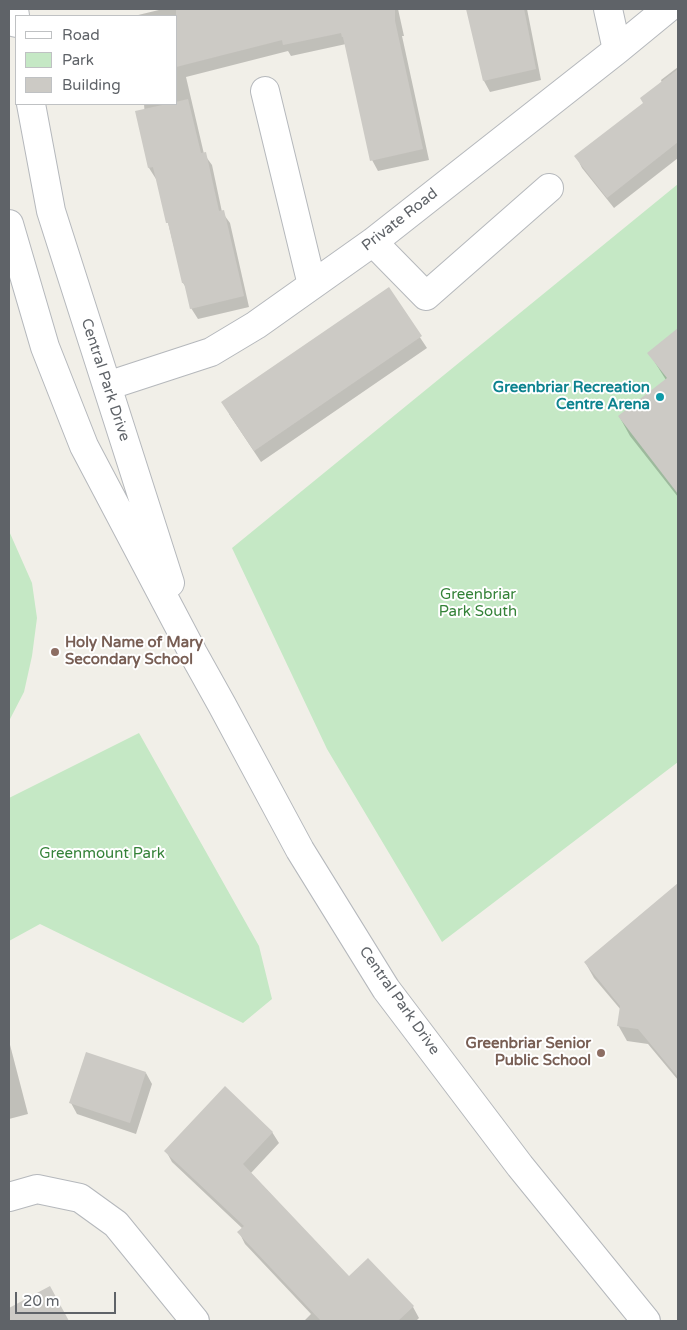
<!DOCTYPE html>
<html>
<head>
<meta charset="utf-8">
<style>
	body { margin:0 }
	#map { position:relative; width:687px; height:1330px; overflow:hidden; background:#f1efe8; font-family:"Varela Round",sans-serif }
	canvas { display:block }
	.frame { position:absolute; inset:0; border:10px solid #5f6368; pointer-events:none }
	.legend { position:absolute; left:15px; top:15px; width:162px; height:90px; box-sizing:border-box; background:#fff; border:1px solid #bfc1c3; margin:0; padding:6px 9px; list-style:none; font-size:15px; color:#5f6368 }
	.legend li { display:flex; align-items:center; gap:10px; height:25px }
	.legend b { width:25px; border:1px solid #bfc1c3 }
	.scale { position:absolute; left:15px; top:1292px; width:101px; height:22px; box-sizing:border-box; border:2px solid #5f6368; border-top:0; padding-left:6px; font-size:15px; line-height:18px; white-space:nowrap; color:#5f6368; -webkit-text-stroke:4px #fff; paint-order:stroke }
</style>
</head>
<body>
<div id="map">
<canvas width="687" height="1330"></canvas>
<div class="frame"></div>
<ul class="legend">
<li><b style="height:6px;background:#fff"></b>Road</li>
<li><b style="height:14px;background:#c5e8c5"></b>Park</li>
<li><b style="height:14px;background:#cccac5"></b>Building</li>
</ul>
<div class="scale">20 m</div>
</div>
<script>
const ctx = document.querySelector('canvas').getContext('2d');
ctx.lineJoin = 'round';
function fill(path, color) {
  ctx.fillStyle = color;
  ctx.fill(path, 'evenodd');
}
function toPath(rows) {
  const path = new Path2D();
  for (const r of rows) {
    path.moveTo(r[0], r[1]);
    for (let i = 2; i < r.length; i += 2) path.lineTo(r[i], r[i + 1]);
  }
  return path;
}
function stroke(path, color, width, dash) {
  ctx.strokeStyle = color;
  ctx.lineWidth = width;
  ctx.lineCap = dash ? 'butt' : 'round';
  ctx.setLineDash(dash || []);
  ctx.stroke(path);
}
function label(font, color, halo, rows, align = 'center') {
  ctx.font = font + ' "Varela Round",sans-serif';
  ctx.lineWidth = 4;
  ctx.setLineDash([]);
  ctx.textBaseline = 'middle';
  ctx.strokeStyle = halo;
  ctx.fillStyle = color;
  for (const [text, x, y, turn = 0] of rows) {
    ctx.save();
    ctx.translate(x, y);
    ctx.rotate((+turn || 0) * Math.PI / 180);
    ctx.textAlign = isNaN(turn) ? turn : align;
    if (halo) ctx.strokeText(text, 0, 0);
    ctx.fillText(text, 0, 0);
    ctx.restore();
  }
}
fill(toPath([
	[678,184,678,762,442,942,327,749,232,548],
	[9,531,32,583,37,618,32,656,24,692,9,721],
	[139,733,259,946,272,999,243,1023,40,924,9,941,9,798]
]), '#c5e8c5');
fill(toPath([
	[163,9,398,9,404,36,402,36,429,160,378,171,372,160,346,44,291,56,288,51,186,77,204,154,212,165,222,212,230,223,249,307,198,319,191,308,187,289,183,283,157,178,156,179,149,168,144,104,176,104,176,16,134,16],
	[467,9,527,9,541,80,490,92,484,81],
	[678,67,678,158,614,208,582,168,576,156,644,103,662,83,661,80],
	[388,289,427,348,261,462,229,414],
	[678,330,678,497,630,436,619,416,666,380,649,353],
	[678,887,678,1080,648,1044,627,1041,618,1025,621,1010,594,978,585,962],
	[9,1041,28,1114,9,1119],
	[146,1073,152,1084,136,1134,77,1114,71,1103],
	[272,1132,279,1143,251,1173,349,1278,413,1307,419,1318,417,1320,418,1321,306,1321,305,1320,311,1314,245,1244,239,1232,243,1229,172,1162,166,1151],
	[50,1288,68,1321,9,1321,9,1309]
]), '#0003');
fill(toPath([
	[176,9,395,9,395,21,423,149,370,161,343,37,342,37,341,33,283,45,282,40,176,67],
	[466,9,524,9,536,69,483,81],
	[678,69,678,142,607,198,574,156,643,103,640,98],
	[188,99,201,153,206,152,219,211,224,210,244,296,190,309,184,283,182,283,168,223,166,223,153,167,148,168,135,111,167,104,176,104,176,102],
	[389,287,422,336,254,451,221,402],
	[678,328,678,494,618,416,667,378,647,353],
	[678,883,678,1077,638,1029,617,1026,620,1006,584,962],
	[86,1052,146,1072,130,1123,69,1103],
	[225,1086,273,1132,243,1164,349,1276,368,1258,414,1306,398,1321,321,1321,237,1232,244,1226,164,1151],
	[50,1286,69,1321,9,1321,9,1308]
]), '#cccac5');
const minor = toPath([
	[14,9,16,23],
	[608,9,617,50],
	[265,91,312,285],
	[31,104,51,211,170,583],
	[9,224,45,347,84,446,193,653,222,705,300,850,386,989,520,1166,646,1321],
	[373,242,426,296,549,188],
	[107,386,211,352,256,325,373,242,617,50,667,9],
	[9,1197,37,1189,80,1198,116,1224,195,1321]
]);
stroke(minor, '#b5b8bc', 30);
stroke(minor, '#fff', 28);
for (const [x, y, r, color] of [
	[660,397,5,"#0f9aa8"],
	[55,652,5,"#8d6e63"],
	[601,1053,5,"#8d6e63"]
]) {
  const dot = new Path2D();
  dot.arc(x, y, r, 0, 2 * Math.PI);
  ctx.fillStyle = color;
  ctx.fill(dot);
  stroke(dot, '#fff', 2);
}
label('15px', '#5f6368', '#fff', [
	["Private Road",400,220,-38],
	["Central Park Drive",105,380,72],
	["Central Park Drive",399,1001,55]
]);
label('bold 15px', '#0d838f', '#fff', [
	["Greenbriar Recreation",650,388],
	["Centre Arena",650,405]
], 'right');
label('15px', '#348238', '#fff', [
	["Greenbriar",478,595],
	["Park South",478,612],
	["Greenmount Park",102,854]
]);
label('bold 15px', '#785e54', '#fff', [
	["Holy Name of Mary",65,643],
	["Secondary School",65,660],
	["Greenbriar Senior",591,1044,"right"],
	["Public School",591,1061,"right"]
], 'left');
</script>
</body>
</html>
